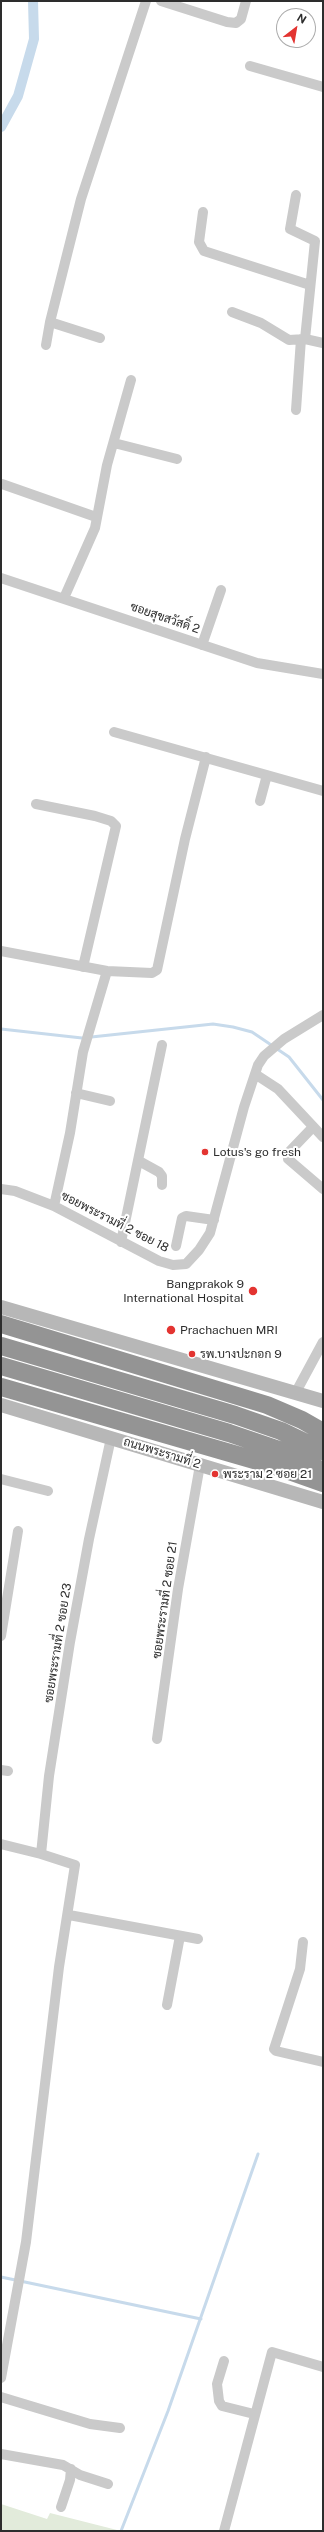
<!DOCTYPE html>
<html>
<head>
<meta charset="utf-8">
<style>
	body { margin:0 }
	#map { position:relative; width:324px; height:2532px; overflow:hidden; background:#fff; font-family:"Public Sans",sans-serif }
	canvas { display:block }
	.frame { position:absolute; inset:0; border:2px solid #2d2d2d; pointer-events:none }
	.north { position:absolute; left:276px; top:8px; width:40px; height:40px; box-sizing:border-box; background:#fff; border:1px solid #ababab; border-radius:50%; rotate:31deg; font-size:11px; font-weight:700; line-height:16px; text-align:center; color:#2d2d2d }
	.north::after { content:''; display:block; margin:auto; width:14px; height:18px; background:#e33431; clip-path:polygon(50% 0,100% 100%,50% 72%,0 100%) }
</style>
</head>
<body>
<div id="map">
<canvas width="324" height="2532"></canvas>
<div class="frame"></div>
<div class="north">N</div>
</div>
<script>
const ctx = document.querySelector('canvas').getContext('2d');
ctx.lineJoin = 'round';
function fill(path, color) {
  ctx.fillStyle = color;
  ctx.fill(path, 'evenodd');
}
function toPath(rows) {
  const path = new Path2D();
  for (const r of rows) {
    path.moveTo(r[0], r[1]);
    for (let i = 2; i < r.length; i += 2) path.lineTo(r[i], r[i + 1]);
  }
  return path;
}
function stroke(path, color, width, dash) {
  ctx.strokeStyle = color;
  ctx.lineWidth = width;
  ctx.lineCap = dash ? 'butt' : 'round';
  ctx.setLineDash(dash || []);
  ctx.stroke(path);
}
function label(font, color, halo, rows, align = 'center') {
  ctx.font = font + ' "Public Sans",Sarabun,sans-serif';
  ctx.lineWidth = 4;
  ctx.setLineDash([]);
  ctx.textBaseline = 'middle';
  ctx.strokeStyle = halo;
  ctx.fillStyle = color;
  for (const [text, x, y, turn = 0] of rows) {
    ctx.save();
    ctx.translate(x, y);
    ctx.rotate((+turn || 0) * Math.PI / 180);
    ctx.textAlign = isNaN(turn) ? turn : align;
    if (halo) ctx.strokeText(text, 0, 0);
    ctx.fillText(text, 0, 0);
    ctx.restore();
  }
}
fill(toPath([
	[1,2504,47,2519,50,2513,117,2530,1,2531]
]), '#e2ebdb');
stroke(toPath([
	[1,1029,82,1038,213,1024,233,1027,252,1032,289,1057,323,1100],
	[1,2277,201,2319],
	[121,2531,168,2411,258,2154]
]), '#c7daeb', 3);
stroke(toPath([
	[1,127,18,96,34,39,33,1]
]), '#c7daeb', 10);
stroke(toPath([
	[161,1,227,22,236,23,241,19,246,1],
	[250,66,323,87],
	[296,195,290,229,315,241,305,339,323,343],
	[203,212,199,242,204,251,310,285],
	[232,312,261,323,289,340,305,339],
	[100,338,50,322,81,199,146,1],
	[46,345,50,322],
	[296,410,301,339],
	[114,443,177,459],
	[2,484,96,517],
	[1,578,257,663,323,674],
	[64,598,95,528,107,465,131,380],
	[202,645,221,590],
	[114,732,323,791],
	[260,801,267,775],
	[36,804,95,816,111,821,116,826,83,967],
	[1,951,107,971,152,973,157,970,185,839,206,757],
	[255,1074,278,1089,323,1137],
	[76,1093,110,1101],
	[313,1127,290,1151,288,1159,323,1189],
	[139,1161,159,1172,162,1176,162,1185],
	[1,1189,15,1191,54,1206,159,1261,173,1265,186,1264,199,1250,210,1233,244,1107,258,1065,264,1056,284,1039,323,1015],
	[54,1206,70,1133,83,1052,107,971],
	[121,1242,162,1045],
	[176,1246,182,1218,186,1216,214,1220],
	[296,1392,323,1342],
	[1,1479,48,1491],
	[1,1636,18,1531],
	[157,1739,178,1589,200,1465],
	[1,1770,8,1771],
	[1,1844,41,1854,75,1865,59,1967,26,2242,1,2378],
	[41,1854,49,1776,70,1642,89,1539,111,1438],
	[69,1915,198,1939],
	[303,1942,300,1969,274,2049,276,2051,323,2062],
	[167,2005,180,1936],
	[224,2361,217,2384,219,2401,222,2406,254,2414],
	[1,2397,90,2424,120,2428],
	[1,2454,63,2465,80,2475,108,2484],
	[61,2507,70,2480,71,2469],
	[224,2531,272,2352,323,2367]
]), '#cacaca', 10);
stroke(toPath([
	[1,1307,323,1401],
	[1,1405,323,1502]
]), '#b7b7b7', 14);
stroke(toPath([
	[1,1324,267,1405,302,1420,323,1432],
	[1,1346,235,1415,281,1431,323,1451],
	[1,1366,229,1433,279,1450,323,1471],
	[1,1387,275,1466,323,1483]
]), '#949494', 18);
for (const [x, y, r, color] of [
	[205,1152,4,"#e33431"],
	[253,1291,5,"#e33431"],
	[171,1330,5,"#e33431"],
	[192,1354,4,"#e33431"],
	[215,1474,4,"#e33431"]
]) {
  const dot = new Path2D();
  dot.arc(x, y, r, 0, 2 * Math.PI);
  ctx.fillStyle = color;
  ctx.fill(dot);
  stroke(dot, '#fff', 1.5);
}
label('12px', '#2d2d2d', '#fff', [
	["ซอยสุขสวัสดิ์ 2",165,618,19],
	["ซอยพระรามที่ 2 ซอย 18",115,1222,27],
	["ถนนพระรามที่ 2",162,1453,17],
	["ซอยพระรามที่ 2 ซอย 21",165,1600,-82],
	["ซอยพระรามที่ 2 ซอย 23",58,1643,-81]
]);
label('12px', '#2d2d2d', '#fff', [
	["Lotus's go fresh",213,1152],
	["Bangprakok 9",244,1284,"right"],
	["International Hospital",244,1298,"right"],
	["Prachachuen MRI",180,1330],
	["รพ.บางปะกอก 9",200,1354],
	["พระราม 2 ซอย 21",223,1474]
], 'left');
</script>
</body>
</html>
